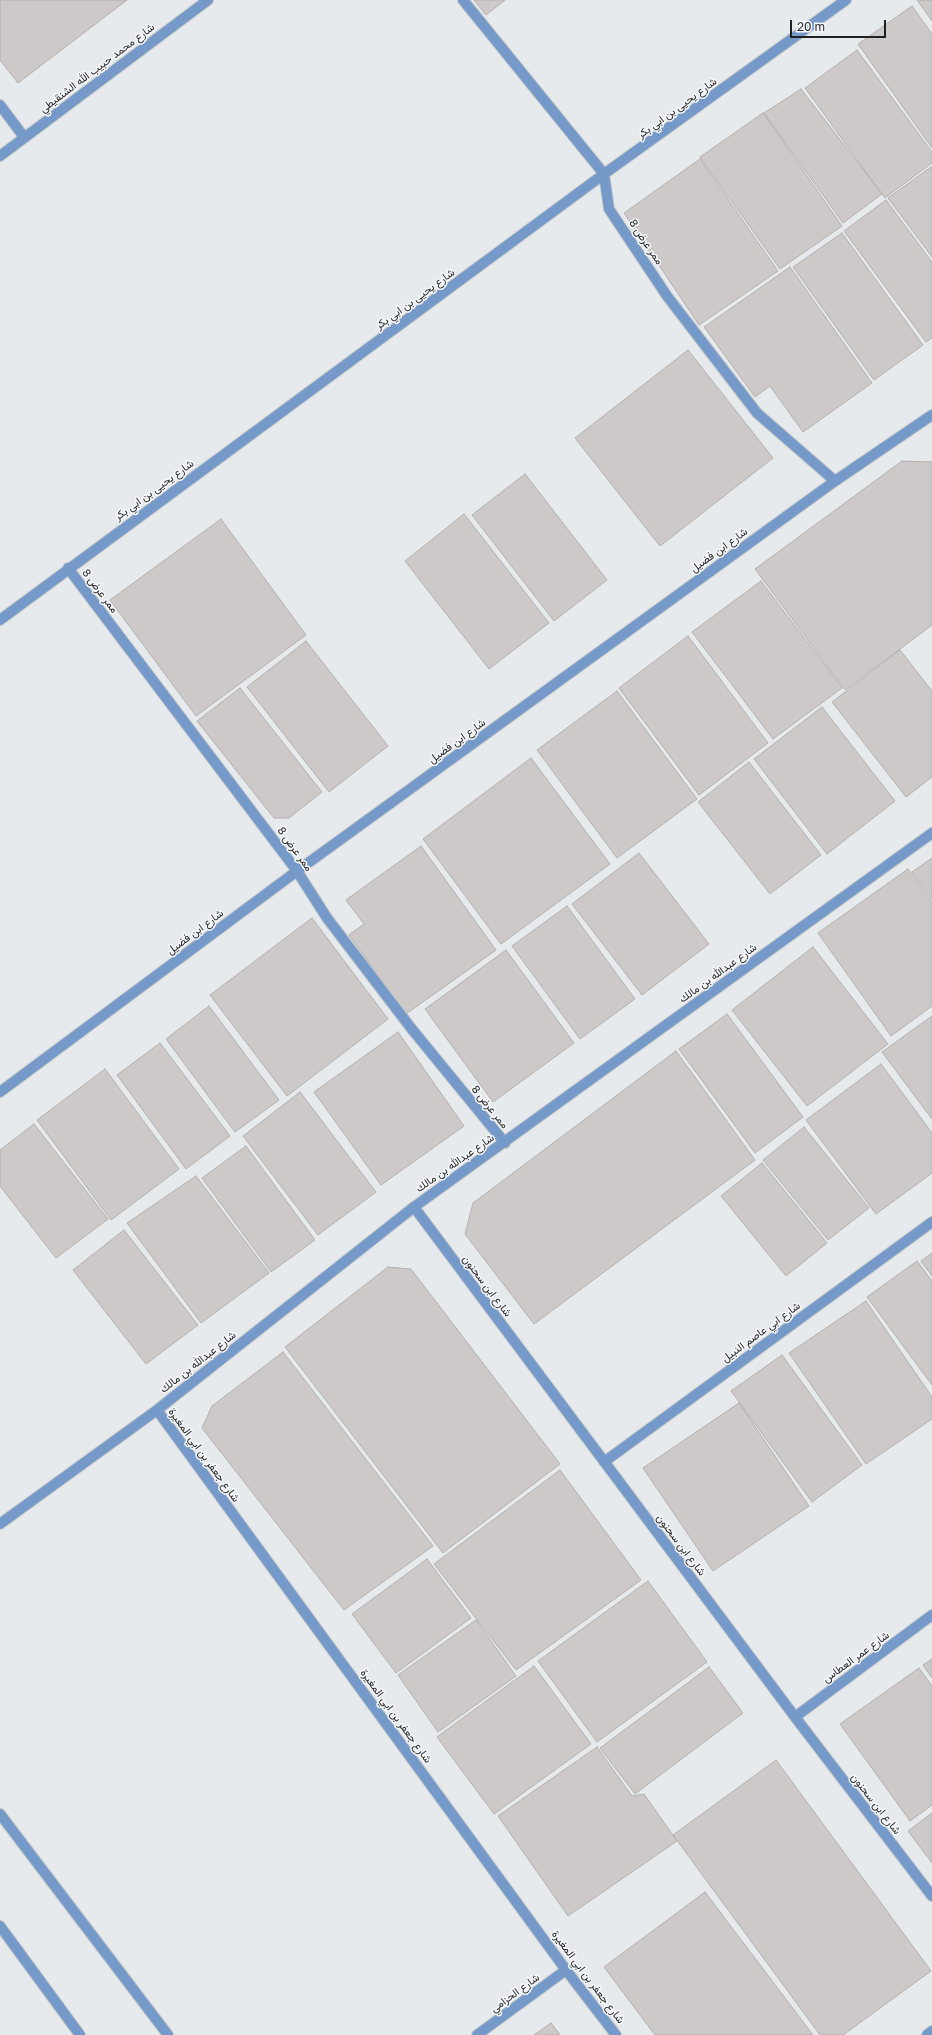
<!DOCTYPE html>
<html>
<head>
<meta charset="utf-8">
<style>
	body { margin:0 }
	#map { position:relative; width:932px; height:2035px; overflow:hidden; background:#e7eaec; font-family:"Golos Text",sans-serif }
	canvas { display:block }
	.scale { position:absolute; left:790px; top:20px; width:96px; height:18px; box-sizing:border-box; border:2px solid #1f2021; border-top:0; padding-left:5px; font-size:12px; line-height:14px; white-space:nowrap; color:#1f2021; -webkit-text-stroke:3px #f5f7fa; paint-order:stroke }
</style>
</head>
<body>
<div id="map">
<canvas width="932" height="2035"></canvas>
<div class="scale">20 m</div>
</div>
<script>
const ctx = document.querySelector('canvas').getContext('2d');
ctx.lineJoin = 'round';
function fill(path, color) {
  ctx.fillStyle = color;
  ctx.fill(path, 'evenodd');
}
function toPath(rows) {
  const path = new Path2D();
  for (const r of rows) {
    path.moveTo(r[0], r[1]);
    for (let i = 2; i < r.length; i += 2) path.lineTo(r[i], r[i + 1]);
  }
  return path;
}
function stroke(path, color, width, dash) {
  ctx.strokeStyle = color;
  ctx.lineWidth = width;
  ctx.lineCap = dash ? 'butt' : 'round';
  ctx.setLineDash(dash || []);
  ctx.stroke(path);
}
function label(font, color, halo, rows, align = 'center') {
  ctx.font = font + ' "Golos Text",Vazirmatn,sans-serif';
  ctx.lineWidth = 3;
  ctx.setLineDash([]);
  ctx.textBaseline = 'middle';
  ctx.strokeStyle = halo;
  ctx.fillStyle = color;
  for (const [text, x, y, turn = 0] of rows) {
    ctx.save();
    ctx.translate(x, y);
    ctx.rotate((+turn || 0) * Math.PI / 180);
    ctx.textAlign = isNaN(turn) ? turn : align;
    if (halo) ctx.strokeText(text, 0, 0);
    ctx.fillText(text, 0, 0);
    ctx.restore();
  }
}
const building = toPath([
	[0,0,127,0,18,83,0,60,0,0],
	[474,0,505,0,486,15,474,0],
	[917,0,932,0,932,21,917,0],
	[912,6,932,34,932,148,858,44,912,6],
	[857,50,932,152,932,163,885,198,805,88,857,50],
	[801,89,882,194,843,223,764,113,801,89],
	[763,113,842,226,780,269,700,157,763,113],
	[700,159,778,271,699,325,624,213,700,159],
	[931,167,932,169,932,257,888,198,931,167],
	[886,200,932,262,932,338,926,342,844,231,886,200],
	[842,233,923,345,874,380,793,267,842,233],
	[790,267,872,383,803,432,770,386,755,397,704,327,790,267],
	[688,350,773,458,660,546,575,438,688,350],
	[902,461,932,462,932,625,845,690,755,569,902,461],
	[525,474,607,580,554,621,472,515,525,474],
	[464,514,549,623,489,669,405,561,464,514],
	[221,519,306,635,196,716,110,600,221,519],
	[761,581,842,688,773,739,692,632,761,581],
	[688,636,768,743,699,795,619,688,688,636],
	[306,641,388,746,329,792,247,687,306,641],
	[900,650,932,691,932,777,906,797,832,702,900,650],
	[240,688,322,792,289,818,274,818,197,721,240,688],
	[617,691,697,799,617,858,537,750,617,691],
	[822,707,895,801,827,854,754,759,822,707],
	[531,758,610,864,501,944,423,839,531,758],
	[749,762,821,855,770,894,698,802,749,762],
	[421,846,496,950,406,1014,349,935,364,924,346,900,421,846],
	[639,853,709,944,642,995,572,904,639,853],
	[932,858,932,899,912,872,932,858],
	[908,869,932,902,932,1006,891,1036,818,933,908,869],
	[567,906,635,999,580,1039,512,946,567,906],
	[312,918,388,1019,287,1096,210,995,312,918],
	[813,947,888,1044,807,1106,732,1010,813,947],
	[506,950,574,1043,493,1102,425,1009,506,950],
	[209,1006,279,1100,235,1132,166,1039,209,1006],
	[727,1014,803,1117,755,1153,679,1049,727,1014],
	[932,1016,932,1119,882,1052,932,1016],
	[398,1032,464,1126,381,1185,314,1092,398,1032],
	[160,1043,230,1136,186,1169,117,1075,160,1043],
	[676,1051,755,1160,534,1324,465,1234,473,1203,676,1051],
	[881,1064,932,1133,932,1173,876,1214,806,1120,881,1064],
	[105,1069,179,1169,111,1220,37,1120,105,1069],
	[300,1092,376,1192,318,1235,243,1136,300,1092],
	[34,1124,108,1219,56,1258,0,1186,0,1150,34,1124],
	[804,1127,869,1208,828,1240,763,1160,804,1127],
	[246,1146,315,1240,271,1272,202,1178,246,1146],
	[762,1163,827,1243,786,1276,721,1196,762,1163],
	[196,1176,269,1273,201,1323,127,1223,196,1176],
	[124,1230,198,1325,146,1364,73,1270,124,1230],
	[932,1253,932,1276,921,1261,932,1253],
	[917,1261,932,1281,932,1385,867,1297,917,1261],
	[388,1267,411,1269,560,1464,443,1553,285,1347,388,1267],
	[866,1301,932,1397,932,1419,866,1464,789,1353,866,1301],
	[283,1352,433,1546,344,1610,202,1428,212,1406,283,1352],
	[782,1355,862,1465,812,1502,731,1391,782,1355],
	[739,1403,809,1506,713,1571,643,1468,739,1403],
	[560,1470,641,1580,516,1670,434,1564,560,1470],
	[427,1559,471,1618,396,1673,352,1614,427,1559],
	[648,1581,707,1662,597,1742,538,1661,648,1581],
	[476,1620,516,1676,438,1732,398,1675,476,1620],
	[932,1659,932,1678,923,1665,932,1659],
	[534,1666,591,1744,494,1814,437,1737,534,1666],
	[709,1667,743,1713,635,1794,600,1748,709,1667],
	[919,1668,932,1686,932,1805,910,1821,840,1724,919,1668],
	[597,1747,632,1796,644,1794,677,1841,568,1916,498,1816,597,1747],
	[776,1760,931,1971,843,2035,820,2035,673,1835,776,1760],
	[932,1813,932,1863,908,1831,932,1813],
	[705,1892,813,2035,655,2035,604,1967,705,1892],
	[551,2023,560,2035,534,2035,551,2023]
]);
fill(building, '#cdc9c8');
stroke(building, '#b3afae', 1);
const minor = toPath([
	[463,0,604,174,609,209,667,296,757,413,835,481],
	[0,105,24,137],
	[0,156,208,0],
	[68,568,297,871,327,918,411,1028,505,1143],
	[0,620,604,174,846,0],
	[0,1092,297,871,835,481,932,415],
	[414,1207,795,1717,932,1896],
	[157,1410,566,1970,616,2035],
	[604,1462,932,1222],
	[0,1524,157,1410,414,1207,932,833],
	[795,1717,932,1615],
	[0,1814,168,2035],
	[0,1926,80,2035],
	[477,2035,566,1970],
	[927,2035,932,2031]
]);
stroke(minor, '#c3c6c7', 12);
stroke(minor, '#759ac9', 10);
label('11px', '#1f2021', '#f5f7fa', [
	["شارع محمد حبيب الله الشنقيطي",97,68,-37],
	["شارع يحيى بن ابي بكر",677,108,-36],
	["ممر عرض 8",646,242,56],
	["شارع يحيى بن ابي بكر",415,299,-36],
	["شارع يحيى بن ابي بكر",154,490,-36],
	["شارع ابن فضيل",719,550,-36],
	["ممر عرض 8",100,591,53],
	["شارع ابن فضيل",457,741,-36],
	["ممر عرض 8",295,849,54],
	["شارع ابن فضيل",195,932,-37],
	["شارع عبدالله بن مالك",718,973,-36],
	["ممر عرض 8",490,1107,51],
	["شارع عبدالله بن مالك",455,1163,-35],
	["شارع ابن سحنون",487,1286,53],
	["شارع ابي عاصم النبيل",761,1332,-36],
	["شارع عبدالله بن مالك",198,1362,-38],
	["شارع جعفر بن ابي المغيرة",204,1455,54],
	["شارع ابن سحنون",681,1545,53],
	["شارع عمر العطاس",856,1657,-36],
	["شارع جعفر بن ابي المغيرة",396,1716,54],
	["شارع ابن سحنون",876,1804,52],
	["شارع جعفر بن ابي المغيرة",588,1977,53],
	["شارع الحزامي",515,1993,-36]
]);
</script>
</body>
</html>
